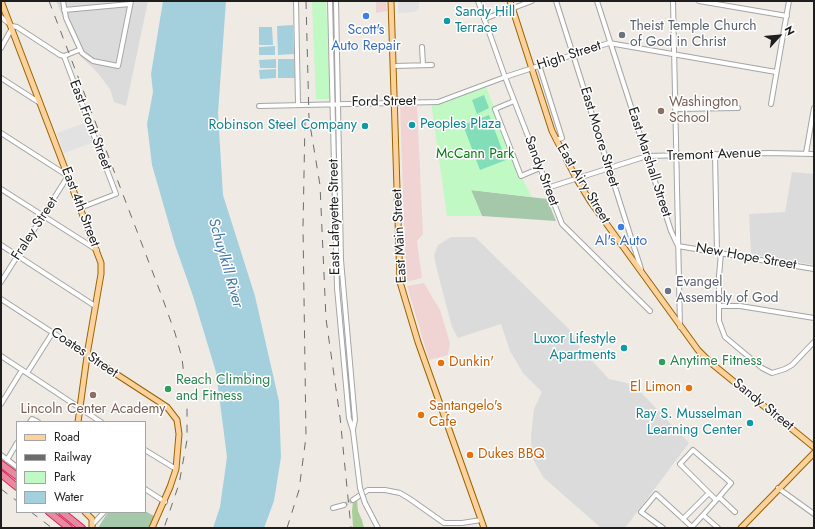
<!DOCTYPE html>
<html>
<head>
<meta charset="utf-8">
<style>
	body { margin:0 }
	#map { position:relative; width:815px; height:529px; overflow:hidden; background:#efebe4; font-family:Jost,sans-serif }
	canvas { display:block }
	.frame { position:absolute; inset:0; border:2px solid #1e1e1e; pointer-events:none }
	.legend { position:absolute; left:16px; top:421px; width:130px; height:92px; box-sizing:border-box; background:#fff; border:1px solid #a5a5a5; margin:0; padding:5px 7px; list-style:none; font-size:12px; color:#1e1e1e }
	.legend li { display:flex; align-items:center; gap:8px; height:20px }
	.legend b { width:20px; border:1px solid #a5a5a5 }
	.north { position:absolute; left:759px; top:16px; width:40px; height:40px; -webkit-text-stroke:3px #fff; paint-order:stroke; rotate:63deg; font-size:11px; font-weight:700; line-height:16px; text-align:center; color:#1e1e1e }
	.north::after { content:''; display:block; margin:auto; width:14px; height:18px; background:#1e1e1e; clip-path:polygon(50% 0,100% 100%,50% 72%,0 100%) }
</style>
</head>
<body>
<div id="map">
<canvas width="815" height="529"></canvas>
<div class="frame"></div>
<ul class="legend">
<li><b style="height:5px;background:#fcd19c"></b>Road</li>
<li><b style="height:5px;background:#6c6c6c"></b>Railway</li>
<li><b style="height:11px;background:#c0f9c4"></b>Park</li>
<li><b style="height:11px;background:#a4d0dd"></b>Water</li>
</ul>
<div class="north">N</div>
</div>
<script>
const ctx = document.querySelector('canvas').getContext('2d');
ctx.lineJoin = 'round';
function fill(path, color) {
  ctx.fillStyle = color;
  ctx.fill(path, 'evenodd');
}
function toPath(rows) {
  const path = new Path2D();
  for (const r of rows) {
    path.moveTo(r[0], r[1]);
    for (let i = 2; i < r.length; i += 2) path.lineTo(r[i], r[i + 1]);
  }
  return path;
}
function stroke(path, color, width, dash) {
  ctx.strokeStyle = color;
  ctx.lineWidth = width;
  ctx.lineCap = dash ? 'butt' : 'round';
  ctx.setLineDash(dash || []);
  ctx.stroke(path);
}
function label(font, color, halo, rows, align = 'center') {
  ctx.font = font + ' Jost,sans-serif';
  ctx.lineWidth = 3;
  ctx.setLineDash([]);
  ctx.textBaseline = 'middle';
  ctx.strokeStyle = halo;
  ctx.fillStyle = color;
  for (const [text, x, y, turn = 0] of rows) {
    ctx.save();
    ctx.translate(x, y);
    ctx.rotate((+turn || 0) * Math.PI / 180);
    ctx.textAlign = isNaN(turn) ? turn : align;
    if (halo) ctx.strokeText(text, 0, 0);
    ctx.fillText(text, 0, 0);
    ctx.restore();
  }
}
fill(toPath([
	[56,1,148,1,126,106,114,102,110,89,96,71,81,57,71,37],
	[792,172,814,174,814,265,751,254,749,214,785,212],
	[451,237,475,237,570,330,580,348,609,379,631,384,636,387,689,443,625,528,601,528,543,477,532,457,531,435,534,409,542,392,523,373,510,351,501,324,458,338,452,327,437,270,434,255,438,245]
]), '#dcdbdb');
fill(toPath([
	[376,1,386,1,387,11,376,13],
	[400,105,417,106,423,234,417,241,422,278,406,282],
	[424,283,440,310,450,343,448,355,429,360,407,286]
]), '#f0d3d3');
fill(toPath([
	[357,500,358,511,362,520,364,528,353,528,352,510,353,502]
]), '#a9ce98');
fill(toPath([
	[471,190,547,199,556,221,482,216],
	[145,511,154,516,149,528,98,528,108,512,145,512]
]), '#a5c8aa');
fill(toPath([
	[312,1,326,1,330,99,316,99],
	[485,84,521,176,532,197,471,190,482,216,447,216,431,102,438,102]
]), '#c0f9c4');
fill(toPath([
	[484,95,489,108,477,114,472,100],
	[489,115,506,160,480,170,463,125]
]), '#81deb9');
fill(toPath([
	[398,1,419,1,419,8,415,12,398,13],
	[87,122,94,142,64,153,57,133]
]), '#e2e2e2');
fill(toPath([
	[163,1,226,1,218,113,223,195,255,296,279,401,281,457,274,501,264,528,213,528,220,507,227,457,216,372,193,296,175,245,152,165,147,124,153,92,151,74],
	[293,25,294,54,278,55,277,26],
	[259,27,272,27,273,45,259,45],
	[275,46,275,55,259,55,259,47],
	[276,59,276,68,260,68,259,60],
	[278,59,294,59,295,78,278,78],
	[276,69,276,78,260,79,259,70]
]), '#a4d0dd');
stroke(toPath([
	[344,505,353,500]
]), '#c5c2bc', 4, [4, 2]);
const minor = toPath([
	[63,1,66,18,82,53,93,61,118,66,131,1],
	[296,1,298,105],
	[330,1,337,288,349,418,353,431,360,488],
	[336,1,341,260,355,420,353,429],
	[478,1,505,77,562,224,650,311],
	[556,1,641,269],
	[597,1,671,231,677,244],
	[673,1,680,327],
	[699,1,787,16],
	[64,10,130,4],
	[1,17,12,26,17,27,60,55,64,56,79,50],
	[484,19,532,1],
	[422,47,423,65],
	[1,48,12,28],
	[64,56,116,194,80,208],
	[539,65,562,138,556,140],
	[394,66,432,65],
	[1,78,40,103],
	[514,101,495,109,521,176,540,168],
	[771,104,789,1],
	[259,106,438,102,505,77,609,43,776,72],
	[675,109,738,108],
	[1,133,68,176,1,282],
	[806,153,814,108],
	[715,154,717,252],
	[547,188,647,156,769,153,814,154],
	[1,189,97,250],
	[1,245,95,306],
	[678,246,814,269],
	[721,253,719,276,719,321,725,337,762,368,772,373,785,369,792,365,814,342],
	[1,299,87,355],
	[719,306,740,306,814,318],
	[1,356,101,422],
	[27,373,53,332],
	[1,404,22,370],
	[30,422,32,419,38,422],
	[145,450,176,469],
	[1,455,17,467],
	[7,460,17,443],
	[778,488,814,514],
	[145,489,165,502],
	[719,497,735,512],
	[353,500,368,490,385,490,400,493,410,499,444,523,462,523,481,520],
	[365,503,378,528],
	[333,508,344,505],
	[703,515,718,528],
	[683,519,709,493],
	[93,524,104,512],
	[663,528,641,512,656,494,692,527],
	[691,528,703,515,719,497,731,483,693,450,680,464,716,500]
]);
const major = toPath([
	[1,1,101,263,101,274,88,349,78,422],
	[391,1,400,282,418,342,484,528],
	[510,1,552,131,576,178,590,201,698,350,711,363,814,447],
	[87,355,167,407,177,420,179,434,176,469,170,487,152,528],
	[85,512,92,519,92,528],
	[741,528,814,453]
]);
const highway = toPath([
	[1,464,17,476],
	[1,474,17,487],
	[49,512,69,528],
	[62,512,82,528]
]);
stroke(minor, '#a5a5a5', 6);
stroke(major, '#976400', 7);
stroke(highway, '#d92464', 8);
stroke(minor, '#fff', 4);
stroke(major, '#fcd19c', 5);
stroke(highway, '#e68b9d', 6);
stroke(toPath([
	[49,1,161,294,175,333,182,358,187,402,187,440,179,484,164,528],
	[306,1,309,119,320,185,326,319,340,417,351,528],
	[1,489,17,501],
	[31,512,52,528],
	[287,528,299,490,306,437,303,227,305,121]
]), '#6c6c6c', 1, [8, 8]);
const minorBridge = toPath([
	[360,488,365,503]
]);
stroke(minorBridge, '#a5a5a5', 6, []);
stroke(minorBridge, '#fff', 4);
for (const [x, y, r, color] of [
	[366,16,4,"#3f7fe0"],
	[447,21,4,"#0f9aa8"],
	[622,35,4,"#6b7280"],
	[661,111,4,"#8d6e63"],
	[412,125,4,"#0f9aa8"],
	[365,126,4,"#0f9aa8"],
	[621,227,4,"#3f7fe0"],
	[668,291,4,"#6b7280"],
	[624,348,4,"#0f9aa8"],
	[662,362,4,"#2e9e5b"],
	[441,363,4,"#e8710a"],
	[689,388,4,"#e8710a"],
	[168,389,4,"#2e9e5b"],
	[93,395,4,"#8d6e63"],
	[421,415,4,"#e8710a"],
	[750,423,4,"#0f9aa8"],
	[470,455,4,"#e8710a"]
]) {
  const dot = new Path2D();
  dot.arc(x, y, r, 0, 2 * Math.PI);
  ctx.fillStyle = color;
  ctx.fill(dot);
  stroke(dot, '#fff', 1.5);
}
label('14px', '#0d838f', '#fff', [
	["Sandy Hill",455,13,"left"],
	["Terrace",455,29,"left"],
	["Peoples Plaza",420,125,"left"],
	["Robinson Steel Company",357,126],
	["Luxor Lifestyle",616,340],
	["Apartments",616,356],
	["Ray S. Musselman",742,415],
	["Learning Center",742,431]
], 'right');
label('14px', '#5b616d', '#fff', [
	["Theist Temple Church",630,27],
	["of God in Christ",630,43],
	["Evangel",676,283],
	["Assembly of God",676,299]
], 'left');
label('14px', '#366cbe', '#fff', [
	["Scott's",366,31],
	["Auto Repair",366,47],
	["Al's Auto",621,242]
]);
label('14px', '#1e1e1e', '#fff', [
	["High Street",569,56,-18],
	["Ford Street",384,102,-1],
	["East Front Street",90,125,69],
	["East Moore Street",599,137,73],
	["Tremont Avenue",714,155,-2],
	["East Marshall Street",649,162,72],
	["Sandy Street",541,171,69],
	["East Airy Street",583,184,59],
	["East 4th Street",80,207,69],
	["East Lafayette Street",335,217,-91],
	["Fraley Street",35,229,-57],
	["East Main Street",400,236,-93],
	["New Hope Street",746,257,10],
	["Coates Street",84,353,34],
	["Sandy Street",763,405,39]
]);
label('14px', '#785e54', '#fff', [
	["Washington",669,103],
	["School",669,119],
	["Lincoln Center Academy",93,410,"center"]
], 'left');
label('14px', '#0b7c14', '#fff', [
	["McCann Park",475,155]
]);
label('14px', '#27864d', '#fff', [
	["Anytime Fitness",670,362],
	["Reach Climbing",176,381],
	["and Fitness",176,397]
], 'left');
label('14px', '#c56008', '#fff', [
	["Dunkin'",449,363],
	["El Limon",681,388,"right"],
	["Santangelo's",429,407],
	["Cafe",429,423],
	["Dukes BBQ",478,455]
], 'left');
label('italic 15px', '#4778a5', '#fff', [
	["Schuylkill River",225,263,74]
]);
</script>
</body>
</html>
